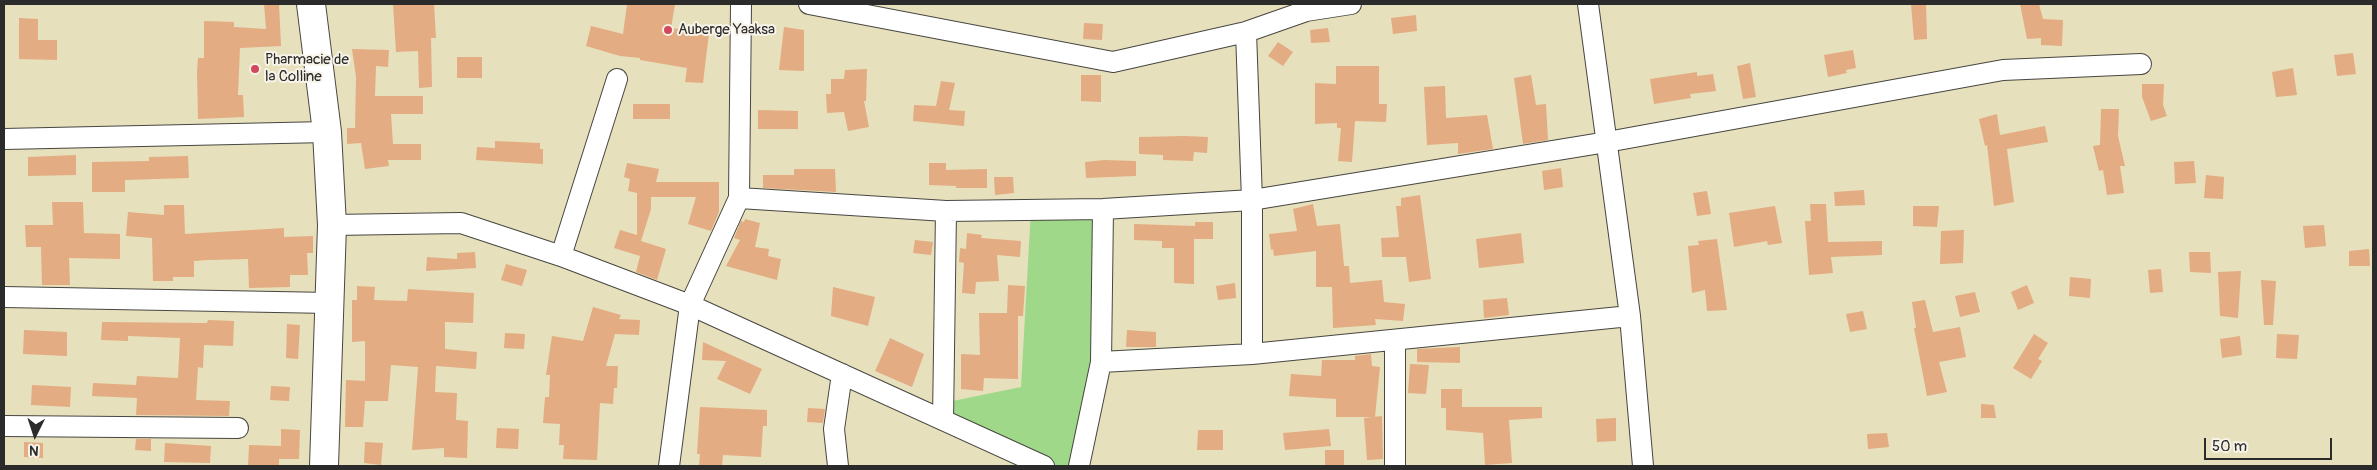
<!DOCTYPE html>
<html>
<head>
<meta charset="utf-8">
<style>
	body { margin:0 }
	#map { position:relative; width:2377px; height:470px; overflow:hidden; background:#e7e0bc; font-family:Pangolin,sans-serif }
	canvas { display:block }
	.frame { position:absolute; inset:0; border:5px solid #2b2b2b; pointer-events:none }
	.north { position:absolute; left:10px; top:410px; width:50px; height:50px; -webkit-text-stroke:4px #f7f3e8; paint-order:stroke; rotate:184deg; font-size:14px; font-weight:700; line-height:20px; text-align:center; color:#2b2b2b }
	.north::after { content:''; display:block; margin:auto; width:18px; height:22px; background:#2b2b2b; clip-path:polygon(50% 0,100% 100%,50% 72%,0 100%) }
	.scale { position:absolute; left:2204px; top:438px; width:128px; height:22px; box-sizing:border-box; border:2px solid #2b2b2b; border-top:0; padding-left:6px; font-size:15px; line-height:18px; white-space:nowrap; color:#2b2b2b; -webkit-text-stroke:4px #f7f3e8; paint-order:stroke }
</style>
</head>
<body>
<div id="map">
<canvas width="2377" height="470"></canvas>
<div class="frame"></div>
<div class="north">N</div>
<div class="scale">50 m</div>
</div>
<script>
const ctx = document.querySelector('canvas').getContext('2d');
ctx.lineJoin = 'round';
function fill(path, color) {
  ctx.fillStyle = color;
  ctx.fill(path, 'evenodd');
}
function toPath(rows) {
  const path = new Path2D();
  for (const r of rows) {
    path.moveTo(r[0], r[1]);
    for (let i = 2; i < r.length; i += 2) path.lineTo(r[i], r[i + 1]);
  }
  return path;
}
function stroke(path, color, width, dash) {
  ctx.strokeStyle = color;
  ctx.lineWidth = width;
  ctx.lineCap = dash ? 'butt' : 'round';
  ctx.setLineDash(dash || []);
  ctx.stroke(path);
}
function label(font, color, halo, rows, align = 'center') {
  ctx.font = font + ' Pangolin,sans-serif';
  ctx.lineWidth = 4;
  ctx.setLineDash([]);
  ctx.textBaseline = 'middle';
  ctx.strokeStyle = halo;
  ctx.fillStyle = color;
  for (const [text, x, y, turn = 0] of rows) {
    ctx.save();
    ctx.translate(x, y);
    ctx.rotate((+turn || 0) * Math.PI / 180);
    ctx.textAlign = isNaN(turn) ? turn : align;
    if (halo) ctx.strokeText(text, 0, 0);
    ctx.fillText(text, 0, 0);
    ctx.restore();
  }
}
fill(toPath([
	[1031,209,1103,214,1101,362,1079,466,1044,466,943,420,943,403,1021,387]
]), '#a0d889');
fill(toPath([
	[264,4,279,4,281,46,240,48,238,95,243,95,244,117,198,119,197,72,198,58,204,58,204,21,234,22,234,27,266,29],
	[393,4,434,4,436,38,431,38,432,87,419,88,418,51,396,52],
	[627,4,675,4,671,28,709,33,703,83,685,82,687,68,640,60,640,58,620,56,586,46,591,26,623,34],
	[1911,4,1926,4,1927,39,1914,40],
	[2020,4,2039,4,2043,19,2063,20,2062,46,2041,45,2041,38,2027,39],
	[1416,15,1417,31,1393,34,1391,18],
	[19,18,38,19,38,40,57,40,57,60,19,59],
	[1084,23,1103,24,1102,40,1083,39],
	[784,27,804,30,804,71,779,70],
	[1328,28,1330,42,1311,43,1310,30],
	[1278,42,1293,52,1283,66,1268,56],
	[352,49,389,50,388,67,376,66,375,96,423,96,423,114,391,114,393,144,421,144,421,160,388,160,389,166,365,169,361,143,347,144,347,128,355,128,356,77],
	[1853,50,1856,68,1846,70,1847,73,1828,77,1824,55],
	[2353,53,2356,74,2337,76,2334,55],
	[457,57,482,57,482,78,457,78],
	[1750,63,1756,97,1743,99,1737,66],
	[1336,66,1379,66,1379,104,1387,104,1386,122,1355,121,1352,162,1338,161,1341,128,1337,128,1337,123,1315,124,1315,83,1336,84],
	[2293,68,2297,95,2276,97,2272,72],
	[867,69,866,101,864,101,869,127,848,131,844,112,827,113,826,94,831,94,831,79,844,79,845,70],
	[1697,72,1697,76,1713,74,1716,91,1690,94,1691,98,1654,104,1650,79],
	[1081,75,1101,75,1101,102,1081,101],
	[1531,75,1536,105,1546,104,1548,140,1523,144,1514,78],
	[941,81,955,83,949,110,965,111,964,126,913,121,914,105,936,106],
	[2142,84,2164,84,2163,105,2167,116,2151,121,2142,97],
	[1445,86,1446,118,1487,115,1493,149,1458,154,1458,143,1427,145,1424,87],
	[633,104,670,104,670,119,633,119],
	[2101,109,2119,109,2118,136,2125,166,2120,166,2124,193,2107,195,2103,170,2099,171,2093,146,2100,145],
	[758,110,798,111,798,129,758,129],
	[1997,114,2000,135,2045,126,2048,142,2007,149,2014,202,1994,206,1987,145,1985,146,1979,119],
	[1184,136,1208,137,1207,153,1194,152,1193,161,1163,160,1163,155,1139,154,1139,137],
	[495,141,540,143,540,149,543,149,543,164,476,160,477,147,495,148],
	[76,155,76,175,28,176,28,157],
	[188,156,189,178,125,180,125,192,92,192,92,162,149,161,149,157],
	[1104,160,1136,161,1136,176,1086,178,1085,162],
	[2194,161,2196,183,2175,184,2174,162],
	[627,163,659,169,656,182,719,182,719,212,711,231,688,224,696,197,651,197,651,209,641,241,666,249,657,280,636,272,640,256,614,248,620,230,637,235,637,193,628,191,630,179,624,177],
	[929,163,946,163,946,170,987,169,987,188,956,188,956,186,929,185],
	[1561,168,1563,187,1544,190,1542,171],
	[794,169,835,169,836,192,763,188,763,175,794,175],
	[2206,175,2224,177,2223,199,2204,198],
	[994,177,1013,177,1014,193,995,195],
	[1864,190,1865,205,1835,206,1834,192],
	[1707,191,1711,214,1697,216,1693,193],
	[1420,195,1431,279,1409,282,1406,257,1382,257,1381,238,1399,237,1396,206,1401,206,1401,198],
	[52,202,83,202,84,233,120,234,120,259,69,258,70,285,42,285,41,247,26,247,25,225,53,225],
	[1313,204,1317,226,1340,224,1344,266,1349,266,1350,283,1382,280,1384,302,1405,304,1403,321,1375,319,1376,325,1333,328,1332,287,1316,287,1316,251,1274,256,1273,249,1271,250,1269,234,1297,231,1293,209],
	[1810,204,1826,204,1828,242,1882,241,1882,255,1831,257,1833,273,1809,275,1805,221,1811,221],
	[164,205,184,205,185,234,284,228,284,237,313,236,313,253,307,253,308,275,290,275,290,287,249,288,248,259,208,260,194,261,194,277,173,277,173,281,153,281,152,238,126,236,128,212,164,215],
	[1775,206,1782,243,1768,245,1767,241,1734,247,1729,213],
	[1913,206,1939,206,1937,227,1913,226],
	[745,219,760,223,755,247,769,249,768,256,781,259,777,280,726,266,740,240,734,238,741,221,744,222],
	[1195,222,1213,222,1213,239,1194,239,1194,284,1174,283,1174,248,1162,248,1162,241,1134,240,1134,224,1195,226],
	[2324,225,2326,246,2305,248,2303,226],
	[1964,230,1963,263,1940,264,1941,231],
	[967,233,982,235,981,238,1021,241,1020,257,997,255,999,281,976,282,975,294,962,293,964,263,959,262,960,248,966,249],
	[1521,233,1524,263,1479,268,1476,239],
	[1717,239,1727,310,1707,311,1705,290,1692,293,1688,246,1699,245,1698,241],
	[915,240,933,242,931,255,913,253],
	[2369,249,2370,266,2349,266,2349,251],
	[475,252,476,268,426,271,427,257,457,259,457,253],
	[2189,252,2210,252,2211,273,2190,272],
	[506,264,527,270,522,286,501,280],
	[2161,269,2163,292,2150,293,2148,270],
	[2241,271,2238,318,2220,316,2218,272],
	[2070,277,2091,279,2090,298,2069,296],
	[2261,280,2276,281,2273,325,2264,325],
	[1235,283,1236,298,1218,300,1216,286],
	[1008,285,1025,286,1023,316,1018,316,1018,379,984,378,983,391,961,389,961,354,980,355,979,313,1007,313],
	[2027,285,2034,303,2018,310,2011,292],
	[357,286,375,287,374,300,407,301,408,289,474,293,473,323,445,322,445,349,477,352,476,369,436,366,435,392,457,393,456,420,468,421,467,458,444,457,444,448,412,450,418,367,391,365,388,401,365,401,363,427,345,427,346,380,365,381,365,341,352,342,352,300,357,300],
	[833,287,875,297,868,326,831,316],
	[1975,292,1980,312,1960,317,1955,296],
	[1507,298,1509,315,1484,318,1483,300],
	[1925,300,1933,332,1960,327,1966,357,1939,362,1947,392,1927,396,1914,328,1916,328,1912,302],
	[593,307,621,315,619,319,640,320,639,335,615,334,606,366,618,366,617,388,614,388,613,404,600,403,597,460,563,459,564,445,559,445,560,424,543,423,545,397,549,397,550,375,546,375,552,336,583,341],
	[1863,311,1867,329,1850,332,1846,314],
	[208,320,234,321,233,346,204,345,203,368,198,367,196,400,230,401,229,416,136,415,137,398,92,396,93,383,136,385,137,376,178,378,180,338,128,336,128,341,101,340,102,322,207,323],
	[287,324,300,325,298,359,286,358],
	[24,330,67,332,67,356,23,354],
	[1127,330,1156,332,1156,347,1126,347],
	[505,333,525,334,524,349,504,348],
	[2034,334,2048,343,2038,359,2042,361,2031,379,2013,368],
	[2277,334,2299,335,2297,359,2276,358],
	[2240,336,2242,355,2222,358,2220,339],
	[890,338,924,354,912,387,875,371],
	[703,342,762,369,750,394,717,379,726,361,702,360],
	[1460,347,1460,363,1417,362,1417,349],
	[1371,354,1372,366,1380,367,1375,417,1336,417,1336,399,1289,396,1291,374,1321,376,1322,360,1355,360,1355,356],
	[1410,364,1429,365,1426,394,1408,393],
	[32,385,71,387,70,407,31,405],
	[271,386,290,387,289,401,270,400],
	[1441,389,1462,389,1462,407,1542,407,1542,418,1509,420,1512,463,1485,465,1483,433,1446,430,1446,408,1441,408],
	[1981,404,1994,405,1996,418,1981,418],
	[700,407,767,410,767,426,763,426,761,457,723,455,722,466,699,466,700,454,697,454],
	[808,408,825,409,823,423,807,422],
	[1382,416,1383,459,1367,460,1364,418],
	[1616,418,1616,441,1597,442,1596,419],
	[497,428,519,429,518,449,496,448],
	[281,429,300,430,299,459,279,459,279,466,248,466,249,445,281,446],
	[1329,429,1331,446,1285,450,1283,433],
	[1198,430,1223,430,1223,450,1197,450],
	[1887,433,1889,447,1868,449,1867,434],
	[136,439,151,439,151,451,135,450],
	[24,442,43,443,43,458,24,457],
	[365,442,383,443,381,465,364,463],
	[165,443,211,446,210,463,164,462],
	[1325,450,1344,450,1344,466,1325,466]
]), '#e3ac82');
const street = toPath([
	[809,4,1113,62,1246,32,1306,11,1351,4],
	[1588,4,1630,316,1643,466],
	[1246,32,1252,200,1252,354],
	[4,139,327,132],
	[739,198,946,211,1103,209,1252,200,1607,142,2003,70,2141,64],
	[332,225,461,223,561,256,690,305,1044,466],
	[561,256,617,79],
	[4,297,330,303],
	[1101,362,1252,354,1630,316],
	[943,420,946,211],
	[4,426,238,428],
	[669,466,690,305,739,198,741,4],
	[838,466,834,429,842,374],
	[1079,466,1101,362,1103,209],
	[1395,466,1395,340]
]);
const secondary = toPath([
	[311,4,327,132,332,225,324,466]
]);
stroke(street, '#474641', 22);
stroke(secondary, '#474641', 30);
stroke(street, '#fff', 20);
stroke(secondary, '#fff', 28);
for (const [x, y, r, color] of [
	[668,30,5,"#d1495b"],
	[255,69,5,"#d1495b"]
]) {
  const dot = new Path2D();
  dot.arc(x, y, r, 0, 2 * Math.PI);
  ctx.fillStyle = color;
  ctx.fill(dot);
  stroke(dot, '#f7f3e8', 2);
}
label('15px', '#2b2b2b', '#f7f3e8', [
	["Auberge Yaaksa",678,30],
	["Pharmacie de",265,60],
	["la Colline",265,77]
], 'left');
</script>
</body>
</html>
